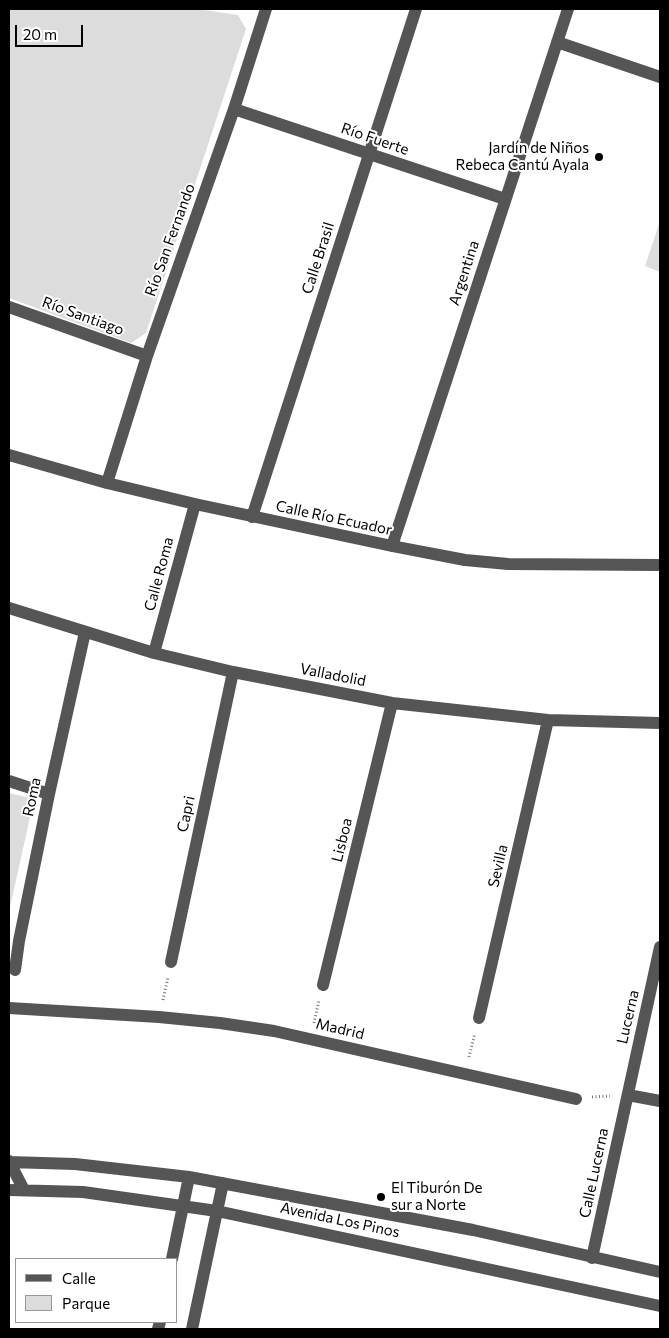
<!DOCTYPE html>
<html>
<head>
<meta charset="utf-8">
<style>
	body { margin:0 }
	#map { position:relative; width:669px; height:1338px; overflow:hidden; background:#fff; font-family:Commissioner,sans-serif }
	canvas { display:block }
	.frame { position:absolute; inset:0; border:10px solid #000; pointer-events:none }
	.legend { position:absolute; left:15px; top:1258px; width:162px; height:65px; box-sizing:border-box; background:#fff; border:1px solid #999; margin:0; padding:6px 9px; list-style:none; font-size:15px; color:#000 }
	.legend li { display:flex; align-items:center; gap:10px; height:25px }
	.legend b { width:25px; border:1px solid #999 }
	.scale { position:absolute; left:15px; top:25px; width:68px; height:22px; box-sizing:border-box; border:2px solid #000; border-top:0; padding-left:6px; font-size:15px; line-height:18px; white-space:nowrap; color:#000; -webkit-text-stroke:4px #fff; paint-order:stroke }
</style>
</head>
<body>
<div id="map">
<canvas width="669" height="1338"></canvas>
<div class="frame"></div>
<ul class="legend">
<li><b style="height:6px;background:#555"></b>Calle</li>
<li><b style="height:14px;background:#dcdcdc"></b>Parque</li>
</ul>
<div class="scale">20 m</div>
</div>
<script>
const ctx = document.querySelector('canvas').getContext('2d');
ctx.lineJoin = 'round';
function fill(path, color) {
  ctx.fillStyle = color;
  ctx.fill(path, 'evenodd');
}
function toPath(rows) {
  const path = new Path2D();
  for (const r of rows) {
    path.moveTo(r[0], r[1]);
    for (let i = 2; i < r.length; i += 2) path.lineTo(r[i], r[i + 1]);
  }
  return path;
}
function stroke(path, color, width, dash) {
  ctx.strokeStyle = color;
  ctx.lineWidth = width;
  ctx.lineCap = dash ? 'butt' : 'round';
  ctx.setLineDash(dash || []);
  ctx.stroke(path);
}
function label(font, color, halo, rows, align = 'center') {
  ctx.font = font + ' Commissioner,sans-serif';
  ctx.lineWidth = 4;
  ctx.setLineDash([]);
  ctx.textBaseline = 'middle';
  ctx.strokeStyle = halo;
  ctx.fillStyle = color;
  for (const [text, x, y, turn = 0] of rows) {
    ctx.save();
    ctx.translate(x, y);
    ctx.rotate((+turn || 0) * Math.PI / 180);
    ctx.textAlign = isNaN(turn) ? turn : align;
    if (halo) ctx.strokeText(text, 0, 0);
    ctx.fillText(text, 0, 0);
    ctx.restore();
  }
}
fill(toPath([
	[9,9,198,9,238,15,246,29,146,333,131,343,9,298],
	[660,221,660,272,645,266],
	[9,793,34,799,9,912]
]), '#dcdcdc');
stroke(toPath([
	[163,1000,168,977],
	[314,1023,319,1000],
	[469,1057,475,1033],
	[592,1097,610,1096]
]), '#777', 3, [1, 2.5]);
stroke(toPath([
	[557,42,660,77],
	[234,109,505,199],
	[9,307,147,356],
	[9,455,107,483,195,504,392,546,465,560,508,564,660,565],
	[107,483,147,356,234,109,266,9],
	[252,517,416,9],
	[392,546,568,9],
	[9,608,154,653,233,672,392,703,548,720,660,723],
	[154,653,195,504],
	[9,781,49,794],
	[171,962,233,672],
	[15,970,19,941,49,794,85,632],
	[323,985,392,703],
	[9,1008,159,1017,220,1023,274,1031,576,1099],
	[479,1018,548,720],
	[628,1095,660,1101],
	[9,1161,24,1190],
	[9,1162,75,1164,189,1177,473,1230,660,1272],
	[9,1190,83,1192,217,1211,660,1306],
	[592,1258,660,947],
	[172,1259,189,1177],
	[158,1329,160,1322],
	[192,1329,223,1183]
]), '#555', 12);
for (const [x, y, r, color] of [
	[599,157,5,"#000"],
	[381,1197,5,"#000"]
]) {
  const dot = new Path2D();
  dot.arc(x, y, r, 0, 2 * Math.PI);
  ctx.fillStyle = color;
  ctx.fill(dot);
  stroke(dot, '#fff', 2);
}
label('15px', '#000', '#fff', [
	["Río Fuerte",375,139,19],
	["Río San Fernando",170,240,-70],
	["Calle Brasil",318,258,-72],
	["Argentina",464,273,-72],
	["Río Santiago",83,316,20],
	["Calle Río Ecuador",334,518,12],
	["Calle Roma",159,574,-75],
	["Valladolid",333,675,11],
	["Roma",32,797,-78],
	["Capri",186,814,-78],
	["Lisboa",342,840,-76],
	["Sevilla",498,866,-77],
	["Lucerna",628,1017,-77],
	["Madrid",340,1029,13],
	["Calle Lucerna",594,1173,-78],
	["Avenida Los Pinos",340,1220,12]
]);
label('15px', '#000', '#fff', [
	["Jardín de Niños",589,148],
	["Rebeca Cantú Ayala",589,165],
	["El Tiburón De",391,1188,"left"],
	["sur a Norte",391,1205,"left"]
], 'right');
</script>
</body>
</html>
